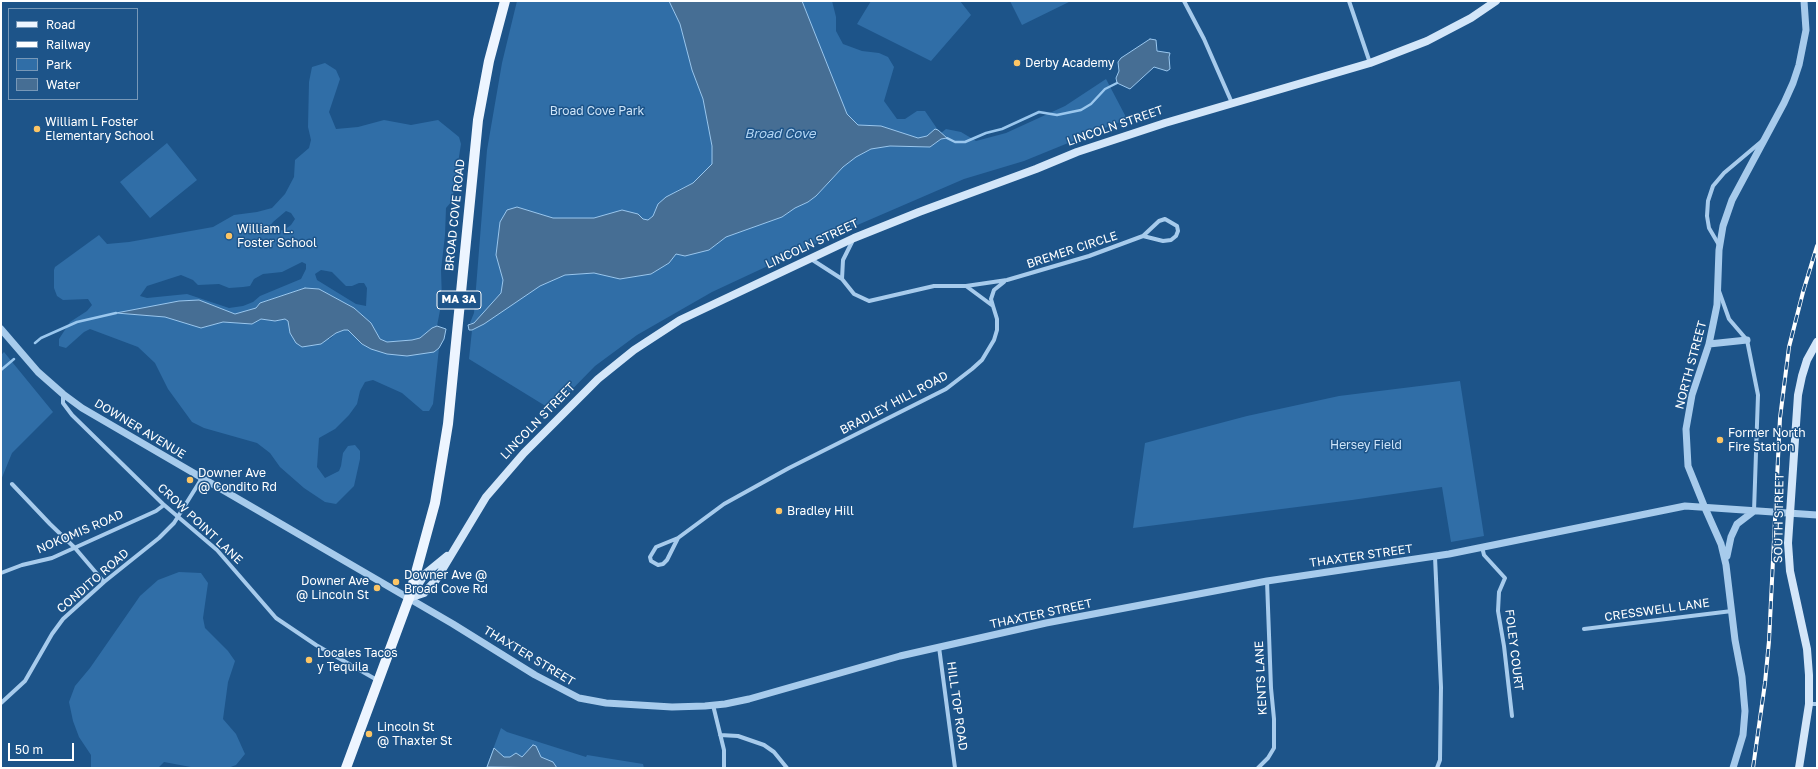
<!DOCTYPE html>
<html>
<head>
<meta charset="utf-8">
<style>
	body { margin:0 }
	#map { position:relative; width:1818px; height:769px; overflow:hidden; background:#1d5489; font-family:"Golos Text",sans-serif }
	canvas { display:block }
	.frame { position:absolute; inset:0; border:2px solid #fff; pointer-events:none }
	.legend { position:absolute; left:8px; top:8px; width:130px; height:92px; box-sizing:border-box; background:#1d5489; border:1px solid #7798b8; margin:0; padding:5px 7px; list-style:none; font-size:12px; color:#fff }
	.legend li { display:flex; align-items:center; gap:8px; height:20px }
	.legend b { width:20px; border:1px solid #7798b8 }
	.scale { position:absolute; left:8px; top:743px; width:66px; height:18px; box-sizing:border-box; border:2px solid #fff; border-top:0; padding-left:5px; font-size:12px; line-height:14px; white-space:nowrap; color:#fff; -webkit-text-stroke:3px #1d5489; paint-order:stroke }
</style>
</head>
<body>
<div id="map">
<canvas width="1818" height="769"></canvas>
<div class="frame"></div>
<ul class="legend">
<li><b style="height:5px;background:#edf5ff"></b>Road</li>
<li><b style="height:5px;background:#fff"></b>Railway</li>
<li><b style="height:11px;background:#306ea7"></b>Park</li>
<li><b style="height:11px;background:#466e94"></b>Water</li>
</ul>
<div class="scale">50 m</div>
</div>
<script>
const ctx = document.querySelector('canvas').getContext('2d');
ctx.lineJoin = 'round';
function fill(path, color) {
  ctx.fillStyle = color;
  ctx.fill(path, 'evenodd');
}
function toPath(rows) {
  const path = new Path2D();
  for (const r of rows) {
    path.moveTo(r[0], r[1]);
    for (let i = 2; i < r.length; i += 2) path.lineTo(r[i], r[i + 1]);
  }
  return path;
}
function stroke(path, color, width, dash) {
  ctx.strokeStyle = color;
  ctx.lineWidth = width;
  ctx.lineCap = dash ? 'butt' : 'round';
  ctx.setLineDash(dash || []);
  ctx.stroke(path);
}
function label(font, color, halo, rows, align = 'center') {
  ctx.font = font + ' "Golos Text",sans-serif';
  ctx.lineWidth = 3;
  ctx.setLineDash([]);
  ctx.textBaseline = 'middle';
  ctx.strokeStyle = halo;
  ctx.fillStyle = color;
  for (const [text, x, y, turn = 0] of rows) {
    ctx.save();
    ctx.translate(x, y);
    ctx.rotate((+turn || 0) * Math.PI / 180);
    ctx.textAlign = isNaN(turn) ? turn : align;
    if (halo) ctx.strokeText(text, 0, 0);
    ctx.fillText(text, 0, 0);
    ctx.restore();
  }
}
fill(toPath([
	[517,1,669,1,680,24,692,70,703,99,712,146,712,164,693,183,678,190,658,204,653,216,648,220,643,219,638,214,622,210,594,218,553,218,517,207,500,222,496,255,503,280,501,293,474,323,470,323,474,313,487,150,502,63],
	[802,1,832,1,836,17,836,31,843,44,862,51,879,53,888,57,894,67,884,101,897,119,905,119,917,111,925,111,938,130,935,129,927,136,918,138,881,126,858,125,847,114],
	[871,1,960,1,971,15,931,61,857,24],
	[1010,1,1071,1,1022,25],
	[325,63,336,70,340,79,329,112,336,129,358,127,384,120,411,125,438,120,459,137,461,144,452,201,446,208,445,235,441,270,442,300,437,326,432,328,420,338,412,340,387,342,380,339,371,323,354,308,319,289,305,288,260,303,256,308,235,314,199,300,179,301,118,313,165,317,201,328,223,322,252,324,261,319,275,321,285,319,288,321,290,333,293,337,330,339,336,333,344,330,348,330,362,344,371,349,434,352,439,348,433,404,429,411,423,411,402,393,373,380,365,382,360,391,357,404,349,415,335,429,319,438,317,467,325,478,339,471,341,466,343,453,348,446,355,445,360,451,360,459,354,486,336,504,325,502,304,488,280,467,270,453,257,443,204,428,192,422,168,389,155,363,138,347,90,329,84,332,66,348,59,346,59,339,70,322,87,311,92,305,88,299,63,300,57,296,54,288,54,270,55,267,99,235,107,244,129,242,213,227,234,215,257,212,272,208,285,194,294,177,295,160,309,148,311,140,308,127,309,82,312,67],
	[286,211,291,213,295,219,291,225,284,230,275,231,270,226,273,222],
	[302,262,306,264,306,269,301,279,260,296,253,302,243,306,229,308,187,294,147,298,140,296,147,286,181,275,193,280,198,285,219,284,229,288,243,287,250,286,254,279,263,274,282,272],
	[321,270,332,272,346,286,352,286,359,283,364,283,367,288,366,306,356,304,317,280,315,274],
	[1106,79,1127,119,1024,161,964,179,832,236,712,292,637,335,595,366,552,410,469,359,472,330,540,286,565,275,594,273,620,279,651,274,669,263,676,254,685,256,709,250,726,237,782,217,795,208,808,202,816,196,843,167,856,157,871,149,890,146,930,147,941,139,946,138,941,133,946,129,961,132,976,141,1006,133,1065,106],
	[167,143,197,180,150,218,120,182],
	[4,352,53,412,12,453,1,480,1,355],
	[1460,381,1484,536,1451,542,1442,487,1352,500,1133,528,1145,443,1247,416,1339,396],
	[179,572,201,573,208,583,203,618,205,628,228,651,235,661,228,682,223,719,236,734,245,754,236,765,228,768,196,768,164,762,158,768,91,768,91,755,79,737,73,721,69,702,75,686,90,668,140,596,158,580],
	[501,728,507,732,586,757,587,755,643,764,644,768,486,768]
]), '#306ea7');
const water = toPath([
	[669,1,802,1,847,114,858,125,881,126,918,138,927,136,935,129,938,130,947,138,941,139,930,147,890,146,871,149,856,157,843,167,816,196,808,202,795,208,782,217,726,237,709,250,685,256,676,254,669,263,651,274,620,279,594,273,565,275,540,286,484,324,472,330,469,330,468,325,474,323,501,293,503,280,496,255,500,222,507,210,517,207,553,218,594,218,622,210,638,214,643,219,648,220,653,216,658,204,666,197,693,183,712,164,712,146,703,99,692,70,680,24,669,1],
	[1150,39,1156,40,1157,51,1170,53,1169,57,1170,69,1167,71,1154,67,1130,89,1117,83,1116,78,1119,71,1118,62,1121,58,1150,39],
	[305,288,319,289,354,308,371,323,380,339,387,342,412,340,420,338,432,328,437,326,446,329,444,339,439,348,434,352,407,356,387,354,371,349,362,344,348,330,344,330,336,333,321,344,302,347,296,343,290,333,288,321,285,319,275,321,261,319,252,324,223,322,201,328,165,317,116,313,179,301,199,300,235,314,256,308,260,303,305,288],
	[533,745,536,746,541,757,553,762,557,768,487,767,494,748,504,757,510,757,516,753,522,757,533,745]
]);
fill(water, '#466e94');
stroke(water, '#9ac7ee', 1);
stroke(toPath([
	[947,138,955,142,965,142,986,133,1002,129,1039,112,1057,115,1081,110,1091,104,1105,89,1117,83],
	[35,343,41,338,77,322,116,313],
	[1,370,14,359]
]), '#9ac7ee', 2.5);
stroke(toPath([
	[1184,1,1204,39,1232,103],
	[1349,1,1370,63],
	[1719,245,1709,228,1707,216,1708,201,1713,186,1724,173,1762,141],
	[842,279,843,260,853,240],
	[966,286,1007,280,1089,256,1143,236,1159,221,1165,219,1177,226,1178,231,1176,236,1171,240,1163,241,1143,236],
	[1719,291,1729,319,1747,340,1758,395,1754,511],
	[993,306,991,299,994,290,1004,282],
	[63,394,63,403,72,415,163,504,217,550,276,618,316,645,377,680],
	[12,484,50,524,75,548,104,582],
	[678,538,656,547,650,557,651,561,658,565,663,564,667,560,678,538,724,504,789,468,946,389,972,369,982,360,994,340,997,330,997,319,993,306,966,286,934,286,869,301,854,294,842,279,811,259],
	[1482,547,1484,555,1505,578,1499,592,1498,611,1504,646,1512,716],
	[1435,557,1441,687,1440,760,1437,768],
	[1,573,22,565,52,558,156,511,164,505],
	[1584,629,1732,611],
	[939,647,955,768],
	[1,703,25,681,52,634,63,619,104,582,159,538,174,523,202,478],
	[1809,704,1817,704],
	[713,705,724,750,724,768],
	[720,735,738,736,764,745,774,752,787,768],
	[1258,768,1268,758,1274,748,1274,719,1271,688,1267,581]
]), '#a7cbec', 4);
stroke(toPath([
	[1,329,38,372,63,394,82,408,453,624,535,675,579,698,606,703,672,707,705,706,725,704,749,699,900,656,1046,623,1267,581,1449,554,1685,506,1817,515],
	[1709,344,1747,340],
	[1727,556,1731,537,1737,524,1754,511],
	[1733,768,1743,735,1745,711,1742,677,1735,640,1726,565,1721,544,1705,508,1688,466,1686,429,1692,395,1709,344,1717,305,1719,250,1723,226,1732,200,1784,103,1793,83,1799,65,1806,30,1804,1]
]), '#a7cbec', 7);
stroke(toPath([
	[412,594,425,574,447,556],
	[409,598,424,593,436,580,486,497,524,453,598,379,634,350,680,320,854,238,919,212,1036,169,1077,152,1165,123,1370,63,1427,41,1471,18,1496,1],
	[1799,768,1809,704,1809,675,1807,649,1790,571,1788,543,1798,395,1802,376,1807,360,1817,342]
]), '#d3e6f9', 8);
stroke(toPath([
	[346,768,409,598,435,503,448,424,478,120,489,61,505,1]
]), '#edf5ff', 10);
const rail = toPath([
	[1753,768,1765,683,1769,641,1780,418,1789,347,1803,292,1817,246]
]);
stroke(rail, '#fff', 4);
stroke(rail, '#1d5489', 2.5, [8]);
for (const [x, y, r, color] of [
	[1017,63,4,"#fcc565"],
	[37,129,4,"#fcc565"],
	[229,236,4,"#fcc565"],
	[1720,440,4,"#fcc565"],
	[190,480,4,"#fcc565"],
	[779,511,4,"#fcc565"],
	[396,582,4,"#fcc565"],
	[377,588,4,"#fcc565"],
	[309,660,4,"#fcc565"],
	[369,734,4,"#fcc565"]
]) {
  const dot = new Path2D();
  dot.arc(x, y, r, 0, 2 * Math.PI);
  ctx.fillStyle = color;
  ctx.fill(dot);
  stroke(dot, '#1d5489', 1.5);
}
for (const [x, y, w] of [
	[459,300,44]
]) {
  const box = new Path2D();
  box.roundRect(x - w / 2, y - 9, w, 18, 3);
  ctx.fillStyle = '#1d5489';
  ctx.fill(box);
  stroke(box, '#fff', 1);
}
label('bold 11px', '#fff', null, [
	["MA 3A",459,300]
]);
label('12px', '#fff', '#1d5489', [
	["Derby Academy",1025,63],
	["William L Foster",45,122],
	["Elementary School",45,136],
	["William L.",237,229],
	["Foster School",237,243],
	["Former North",1728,433],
	["Fire Station",1728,447],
	["Downer Ave",198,473],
	["@ Condito Rd",198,487],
	["Bradley Hill",787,511],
	["Downer Ave @",404,575],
	["Broad Cove Rd",404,589],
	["Downer Ave",369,581,"right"],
	["@ Lincoln St",369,595,"right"],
	["Locales Tacos",317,653],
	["y Tequila",317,667],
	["Lincoln St",377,727],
	["@ Thaxter St",377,741]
], 'left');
label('12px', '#cde4f9', '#1d5489', [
	["Broad Cove Park",597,111],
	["Hersey Field",1366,445]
]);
label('12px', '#fff', '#1d5489', [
	["LINCOLN STREET",1115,126,-19],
	["BROAD COVE ROAD",455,215,-84],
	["LINCOLN STREET",812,244,-25],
	["BREMER CIRCLE",1072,250,-18],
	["NORTH STREET",1691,365,-75],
	["BRADLEY HILL ROAD",894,403,-28],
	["LINCOLN STREET",538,421,-46],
	["DOWNER AVENUE",140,429,31],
	["SOUTH STREET",1779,518,-89],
	["CROW POINT LANE",200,524,43],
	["NOKOMIS ROAD",80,532,-23],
	["THAXTER STREET",1361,556,-8],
	["CONDITO ROAD",93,581,-41],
	["CRESSWELL LANE",1657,610,-8],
	["THAXTER STREET",1041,614,-12],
	["FOLEY COURT",1514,650,83],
	["THAXTER STREET",529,656,31],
	["KENTS LANE",1261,678,-93],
	["HILL TOP ROAD",957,706,82]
]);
label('italic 13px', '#b3d5f3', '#1d5489', [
	["Broad Cove",780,134]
]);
</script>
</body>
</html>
